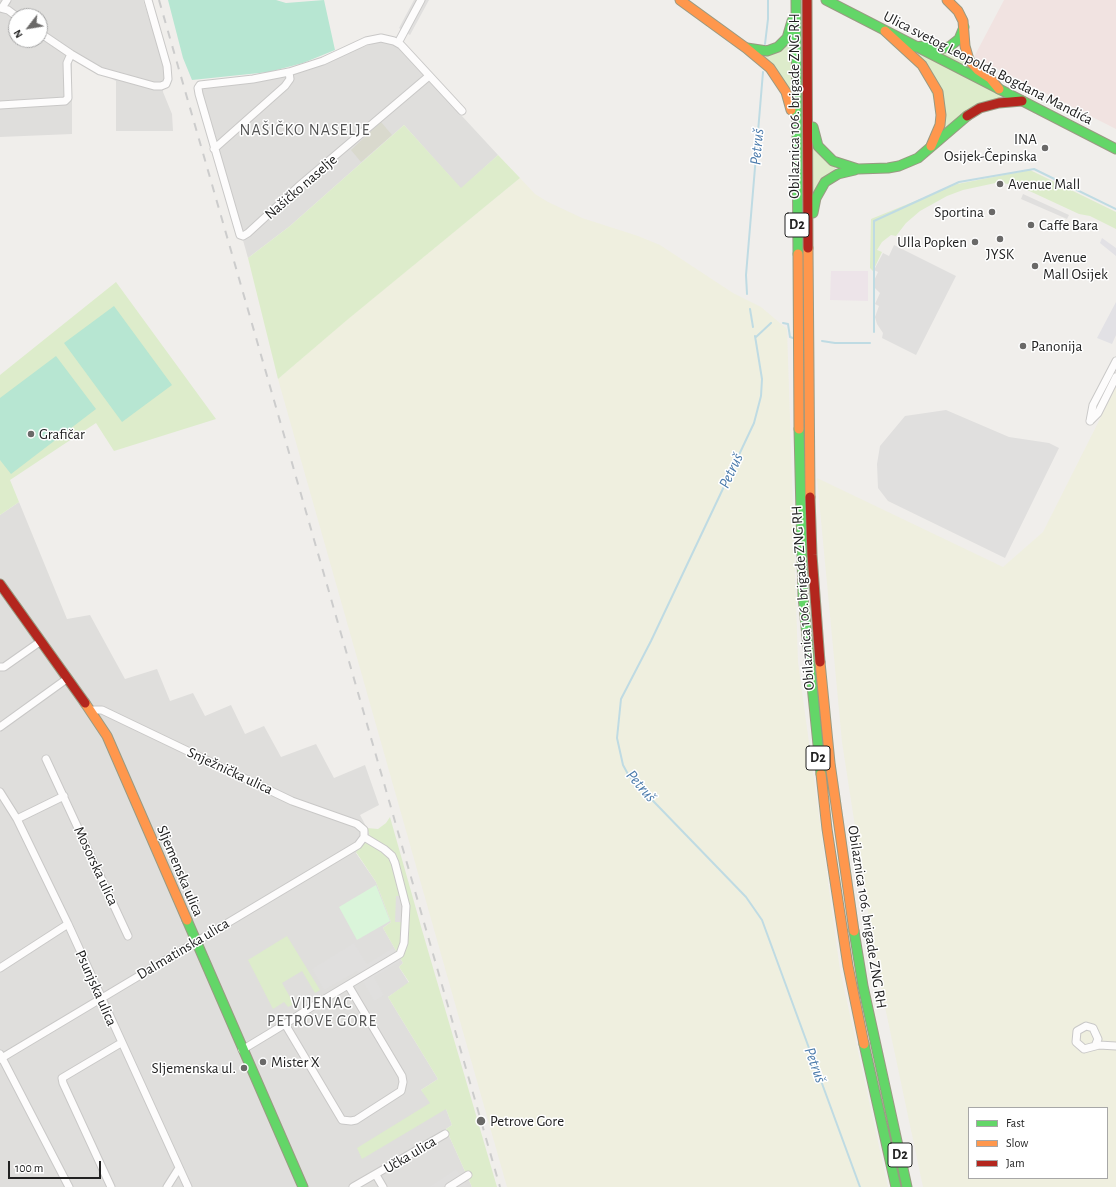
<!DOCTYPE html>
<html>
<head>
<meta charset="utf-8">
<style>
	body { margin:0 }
	#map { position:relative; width:1116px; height:1187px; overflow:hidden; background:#f0eeeb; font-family:"Alegreya Sans",sans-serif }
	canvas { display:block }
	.legend { position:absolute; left:968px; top:1107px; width:140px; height:72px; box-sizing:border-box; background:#fff; border:1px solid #a7a7a7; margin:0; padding:5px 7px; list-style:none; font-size:12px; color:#222 }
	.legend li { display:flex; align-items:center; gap:8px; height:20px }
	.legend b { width:20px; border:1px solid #a7a7a7 }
	.north { position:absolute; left:8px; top:8px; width:40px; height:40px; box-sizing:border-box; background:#fff; border:1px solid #a7a7a7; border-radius:50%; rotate:239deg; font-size:11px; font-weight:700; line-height:16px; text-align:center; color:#222 }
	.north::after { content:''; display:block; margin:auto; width:14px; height:18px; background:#6a6968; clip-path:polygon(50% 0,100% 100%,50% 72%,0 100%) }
	.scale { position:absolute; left:8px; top:1161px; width:93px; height:18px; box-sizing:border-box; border:2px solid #222; border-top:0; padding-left:5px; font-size:12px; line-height:14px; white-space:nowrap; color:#222; -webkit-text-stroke:3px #fff; paint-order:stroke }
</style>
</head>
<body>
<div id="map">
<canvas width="1116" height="1187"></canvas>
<ul class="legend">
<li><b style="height:5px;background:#63d668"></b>Fast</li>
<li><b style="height:5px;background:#ff974d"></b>Slow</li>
<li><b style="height:5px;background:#b3261e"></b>Jam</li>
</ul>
<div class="north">N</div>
<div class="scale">100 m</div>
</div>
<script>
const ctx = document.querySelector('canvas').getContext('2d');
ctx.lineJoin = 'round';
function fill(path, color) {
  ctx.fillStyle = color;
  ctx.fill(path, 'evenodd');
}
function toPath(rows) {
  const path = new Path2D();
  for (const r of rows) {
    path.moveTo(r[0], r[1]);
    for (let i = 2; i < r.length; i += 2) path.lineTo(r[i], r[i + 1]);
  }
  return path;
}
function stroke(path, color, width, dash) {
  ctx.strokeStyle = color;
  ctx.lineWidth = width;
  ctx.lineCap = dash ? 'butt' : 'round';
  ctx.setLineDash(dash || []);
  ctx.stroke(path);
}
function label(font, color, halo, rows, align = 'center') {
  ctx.font = font + ' "Alegreya Sans",sans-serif';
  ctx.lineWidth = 3;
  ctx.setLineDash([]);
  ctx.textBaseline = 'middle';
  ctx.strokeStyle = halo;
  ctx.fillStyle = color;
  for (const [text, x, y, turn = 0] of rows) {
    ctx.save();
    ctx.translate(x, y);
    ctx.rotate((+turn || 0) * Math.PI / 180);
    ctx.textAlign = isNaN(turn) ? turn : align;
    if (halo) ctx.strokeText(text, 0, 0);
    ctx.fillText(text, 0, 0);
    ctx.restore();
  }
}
fill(toPath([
	[0,0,143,0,165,68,163,92,172,114,173,131,116,131,116,81,72,59,72,134,0,137],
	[16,16,40,16,40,40,16,40],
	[381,41,390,43,401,50,498,155,461,189,404,125,290,226,248,258,203,99,202,88,270,78],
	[19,502,67,619,90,615,125,679,157,669,170,701,193,693,205,716,231,705,245,734,264,726,281,757,316,744,334,778,365,765,379,805,360,815,367,828,370,837,356,853,376,882,391,922,383,928,403,963,399,967,409,983,388,997,438,1079,421,1090,446,1109,452,1125,446,1129,472,1187,0,1187,0,515]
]), '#dfdedc');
fill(toPath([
	[1004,0,1116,0,1116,129,974,57]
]), '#f1e3e1');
fill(toPath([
	[831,271,868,271,868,301,830,300]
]), '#ede4e9');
fill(toPath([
	[381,122,392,135,361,162,351,150]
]), '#d9d9cd');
fill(toPath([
	[520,178,535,194,548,202,582,218,638,236,660,245,733,293,761,307,787,329,798,662,840,970,888,1187,507,1187,278,379,346,320],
	[1116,387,1116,1187,923,1187,877,969,842,742,817,478,1003,567,1043,532],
	[969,1108,1107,1108,1107,1178,969,1178]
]), '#efefdf');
fill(toPath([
	[791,37,793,100,762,55],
	[958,48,964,50,973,72,938,54],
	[919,51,1003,96,940,138,943,124,917,54],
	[404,125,461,188,498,155,520,178,347,320,278,379,248,258,290,226],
	[812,141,836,167,813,200],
	[1030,170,1116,212,1116,229,1090,216,1079,214,1023,188,1000,182,963,190,947,196,920,211,906,223,896,236,891,235,882,242,877,250,882,252,873,271,870,268,871,219,957,184],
	[116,282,216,419,114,451,96,423,10,480,19,502,0,515,0,375],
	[390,817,422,930,497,1187,472,1187,446,1129,452,1125,446,1109,362,1159,357,1148,430,1103,421,1090,438,1079,388,997,409,982,399,967,403,963,383,928,391,922,376,882,356,852,370,837,367,828,378,829,386,823],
	[287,936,320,990,315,993,302,971,282,983,294,1004,288,1007,284,1002,273,1009,248,960]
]), '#ddeccb');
fill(toPath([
	[376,885,390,921,357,940,339,907]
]), '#daf5da');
fill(toPath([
	[168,0,276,0,286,3,324,0,335,50,303,63,269,72,192,80,183,58],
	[114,306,172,385,122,422,64,343],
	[56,356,96,409,11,474,0,460,0,398]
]), '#b7e6d2');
fill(toPath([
	[414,0,429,0,410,35,399,28],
	[1023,194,1069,215,1067,219,1021,199],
	[894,245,956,276,916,355,882,338,883,333,877,324,875,317,879,306,875,304,880,293,874,287,873,283,878,272,874,270,883,253,889,256],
	[946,410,1009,437,1049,443,1059,448,1005,558,888,501,878,488,877,464,880,446,905,416],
	[396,896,403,896,402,922,395,922],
	[354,943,367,964,393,948,401,961,374,977,384,995,374,1001,357,971,324,990,312,969],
	[456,1169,467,1186,429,1187]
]), '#e0dfde');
fill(toPath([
	[1102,238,1116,248,1116,256,1100,243],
	[1116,302,1116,335,1112,344,1097,338]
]), '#e2e1e5');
stroke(toPath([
	[765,44,768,19,768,0],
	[747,294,746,275,763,72],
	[750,309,753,327],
	[783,323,788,324,790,337,793,338],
	[874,332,874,221,959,182,1034,169,1116,209],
	[755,336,762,379,761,396,754,423,651,641,621,699,617,738,623,765,629,776,746,897,762,920,860,1187],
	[756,337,771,323],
	[822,341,835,343,870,343]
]), '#bfdbe3', 2);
const street = toPath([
	[0,8,8,10,16,16],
	[2,8,7,0],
	[40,33,71,54,100,71,154,86,161,86,166,84,168,79,167,66,148,0],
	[398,43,421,0],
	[429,76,298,187,248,233,243,236,240,235,199,94,198,88,200,85,253,79,289,72,323,61,366,41,381,38,394,41,401,45,462,111],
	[0,105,65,101,68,98,67,63,71,54],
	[214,149,285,86,290,79,289,72],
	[1090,421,1093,405,1116,361],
	[1090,421,1098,413,1116,377],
	[0,667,4,667,41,641],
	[90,710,102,710,292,801,357,824,364,830,364,837],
	[0,727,68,678],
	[46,759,128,936],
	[0,792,17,819,68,924,188,1187],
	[17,819,64,796],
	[0,968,68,924],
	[348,985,400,954,404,943,406,906,395,863,392,856,384,849,364,837],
	[1095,1046,1098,1039,1093,1028,1086,1026,1077,1031,1076,1042,1084,1049,1099,1045,1116,1046],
	[242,1050,285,1024,313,1006,348,985,402,1076,403,1082,401,1091,356,1120,351,1121,342,1120,285,1024],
	[0,1054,69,1187],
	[0,1059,358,845,364,837],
	[376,1175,383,1187],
	[111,1187,63,1083,62,1078,121,1043],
	[167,1187,179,1168],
	[353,1187,445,1134],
	[449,1187,468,1175]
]);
const fast = toPath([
	[796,0,798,254],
	[826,0,1116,149],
	[915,47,924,46,939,49,949,47,959,39,964,27],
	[747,48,767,51,778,47,787,38,792,21],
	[813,127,818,146,833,161,858,169,888,168,899,166,918,158,967,116],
	[813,213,816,198,825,182,838,174,855,170],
	[799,429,803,597,821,774],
	[187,920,303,1187],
	[854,931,863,986,907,1187],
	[864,1044,896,1187]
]);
const slow = toPath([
	[680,0,746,48,770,68,786,92,791,110],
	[947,0,958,11,963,21,965,46,969,60,978,70,990,78,999,89],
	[885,31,922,65,938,92,941,115,940,125,931,146],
	[808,248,810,497],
	[798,254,799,429],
	[820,662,830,763,854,931],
	[85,703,107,736,187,920],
	[821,774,827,829,848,966,864,1044]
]);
const jam = toPath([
	[807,0,808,248],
	[967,116,980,108,999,103,1022,101],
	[810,497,812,555,820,662],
	[0,584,85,703]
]);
stroke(street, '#c9c8c7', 9);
stroke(fast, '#999a82', 11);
stroke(slow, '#999a82', 11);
stroke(jam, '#999a82', 11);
stroke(street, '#fdfcfc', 7);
stroke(fast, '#63d668', 9);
stroke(slow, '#ff974d', 9);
stroke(jam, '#b3261e', 9);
stroke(toPath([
	[159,0,500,1187]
]), '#ccc', 2, [8, 8]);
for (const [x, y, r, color] of [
	[1045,148,4,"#6a6968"],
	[1000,184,4,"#6a6968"],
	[992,212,4,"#6a6968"],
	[1031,225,4,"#6a6968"],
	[1000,239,4,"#6a6968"],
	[975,242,4,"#6a6968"],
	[1035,266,4,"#6a6968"],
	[1023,346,4,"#6a6968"],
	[31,434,4,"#6a6968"],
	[263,1062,4,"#6a6968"],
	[244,1068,4,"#6a6968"],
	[481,1121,5,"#6a6968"]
]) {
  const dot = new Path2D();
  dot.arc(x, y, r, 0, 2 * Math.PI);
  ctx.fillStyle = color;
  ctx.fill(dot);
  stroke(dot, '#fff', 1.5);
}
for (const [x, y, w] of [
	[797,225,24],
	[818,758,24],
	[900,1155,24]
]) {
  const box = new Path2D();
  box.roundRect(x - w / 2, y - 12, w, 24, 3);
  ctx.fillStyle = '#fff';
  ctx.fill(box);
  stroke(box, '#222', 1);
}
label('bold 14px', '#222', null, [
	["D2",797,225],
	["D2",818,758],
	["D2",900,1155]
]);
label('15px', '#222', '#fff', [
	["Ulica svetog Leopolda Bogdana Mandića",988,68,27],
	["Obilaznica 106. brigade ZNG RH",794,106,-90],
	["Našičko naselje",301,187,-41],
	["Obilaznica 106. brigade ZNG RH",803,598,-94],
	["Snježnička ulica",230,771,25],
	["Mosorska ulica",96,866,65],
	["Sljemenska ulica",180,871,67],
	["Obilaznica 106. brigade ZNG RH",867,917,81],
	["Dalmatinska ulica",183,949,-31],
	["Psunjska ulica",96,988,66],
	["Učka ulica",410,1155,-31]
]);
label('15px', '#222', '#fff', [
	["INA",1037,139,"right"],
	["Osijek-Čepinska",1037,156,"right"],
	["Avenue Mall",1008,184],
	["Sportina",984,212,"right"],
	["Caffe Bara",1039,225],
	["Ulla Popken",967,242,"right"],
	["JYSK",1000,254,"center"],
	["Avenue",1043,257],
	["Mall Osijek",1043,274],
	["Panonija",1031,346],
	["Grafičar",39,434],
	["Mister X",271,1062],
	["Sljemenska ul.",236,1068,"right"],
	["Petrove Gore",490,1121]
], 'left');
ctx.letterSpacing = '1px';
label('16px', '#555', '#fff', [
	["NAŠIČKO NASELJE",305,130],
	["VIJENAC",322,1003],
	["PETROVE GORE",322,1021]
]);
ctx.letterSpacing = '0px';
label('italic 16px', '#4a7aab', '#fff', [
	["Petruš",757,147,-85],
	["Petruš",731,471,-65],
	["Petruš",641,786,49],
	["Petruš",815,1065,70]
]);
</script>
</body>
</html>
